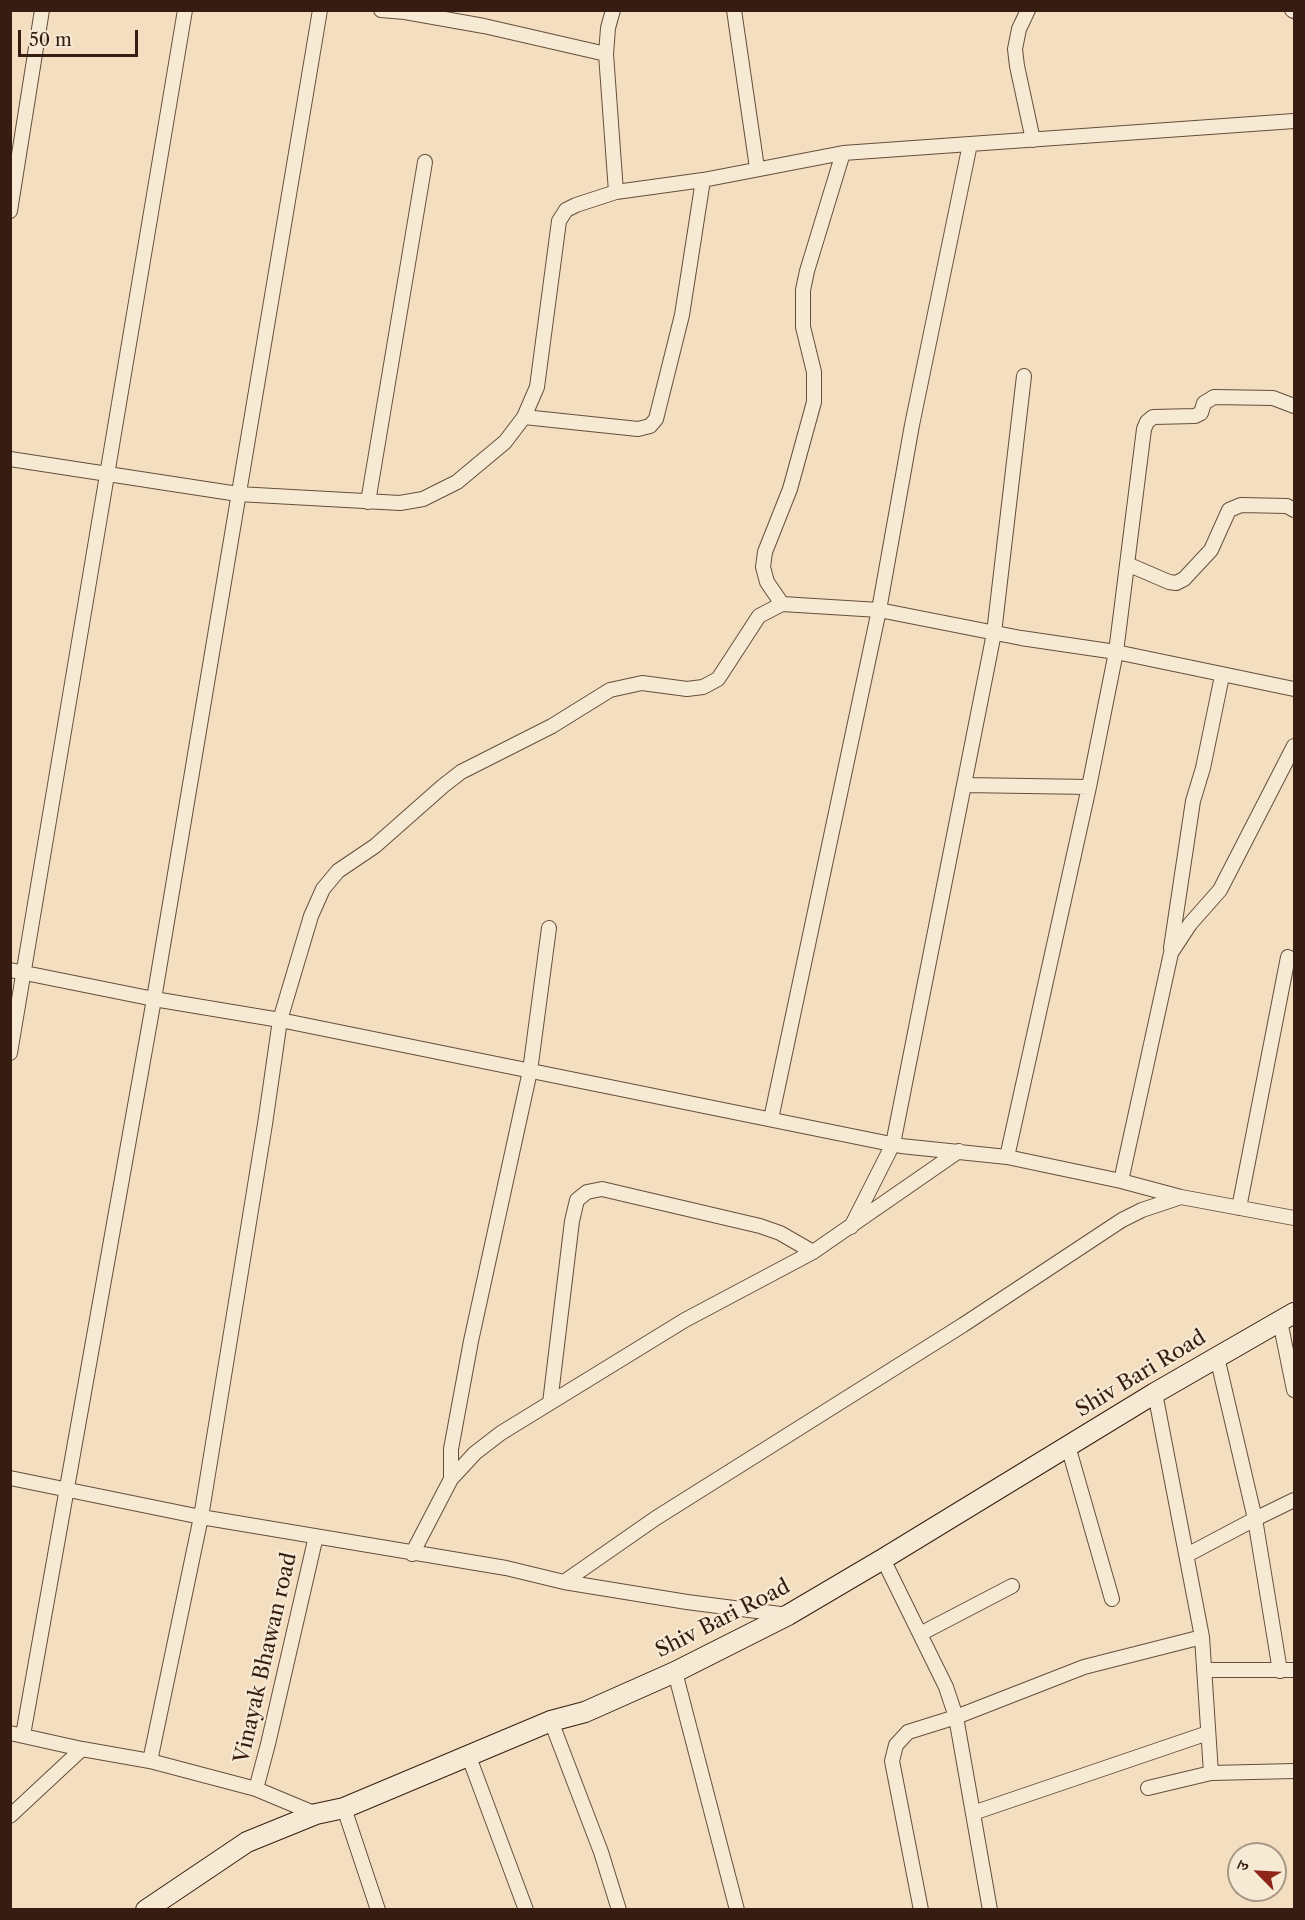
<!DOCTYPE html>
<html>
<head>
<meta charset="utf-8">
<style>
	body { margin:0 }
	#map { position:relative; width:1305px; height:1920px; overflow:hidden; background:#f3dfbf; font-family:"Libre Caslon Text","Noto Serif Devanagari",serif }
	canvas { display:block }
	.frame { position:absolute; inset:0; border:12px solid #371d11; pointer-events:none }
	.north { position:absolute; left:1227px; top:1842px; width:60px; height:60px; box-sizing:border-box; background:#f7ead5; border:2px solid #aa9887; border-radius:50%; rotate:294deg; font-size:16px; font-weight:700; line-height:24px; text-align:center; color:#371d11 }
	.north::after { content:''; display:block; margin:auto; width:21px; height:27px; background:#8f2418; clip-path:polygon(50% 0,100% 100%,50% 72%,0 100%) }
	.scale { position:absolute; left:18px; top:30px; width:120px; height:27px; box-sizing:border-box; border:3px solid #371d11; border-top:0; padding-left:8px; font-size:18px; line-height:21px; white-space:nowrap; color:#371d11; -webkit-text-stroke:4px #f7ead5; paint-order:stroke }
</style>
</head>
<body>
<div id="map">
<canvas width="1305" height="1920"></canvas>
<div class="frame"></div>
<div class="north">उ</div>
<div class="scale">50 m</div>
</div>
<script>
const ctx = document.querySelector('canvas').getContext('2d');
ctx.lineJoin = 'round';
function toPath(rows) {
  const path = new Path2D();
  for (const r of rows) {
    path.moveTo(r[0], r[1]);
    for (let i = 2; i < r.length; i += 2) path.lineTo(r[i], r[i + 1]);
  }
  return path;
}
function stroke(path, color, width, dash) {
  ctx.strokeStyle = color;
  ctx.lineWidth = width;
  ctx.lineCap = dash ? 'butt' : 'round';
  ctx.setLineDash(dash || []);
  ctx.stroke(path);
}
function label(font, color, halo, rows, align = 'center') {
  ctx.font = font + ' "Libre Caslon Text",serif';
  ctx.lineWidth = 4.5;
  ctx.setLineDash([]);
  ctx.textBaseline = 'middle';
  ctx.strokeStyle = halo;
  ctx.fillStyle = color;
  for (const [text, x, y, turn = 0] of rows) {
    ctx.save();
    ctx.translate(x, y);
    ctx.rotate((+turn || 0) * Math.PI / 180);
    ctx.textAlign = isNaN(turn) ? turn : align;
    if (halo) ctx.strokeText(text, 0, 0);
    ctx.fillText(text, 0, 0);
    ctx.restore();
  }
}
const street = toPath([
	[381,10,405,12,484,26,606,54],
	[613,10,608,28,606,54,616,192],
	[734,10,757,168],
	[1028,10,1019,29,1015,49,1017,66,1033,140],
	[1292,10,1294,11],
	[10,211,42,10],
	[524,417,638,429,650,426,656,419,682,315,703,180],
	[10,459,238,494,400,503,423,499,457,482,505,442,524,417,537,387,559,221,566,210,576,205,616,192,703,180,843,153,1294,121],
	[368,502,425,162],
	[1127,564,1169,582,1176,583,1184,579,1211,550,1229,510,1241,505,1287,506,1294,510],
	[782,604,767,582,763,567,765,552,790,489,814,402,814,372,803,327,803,290,807,271,843,153],
	[964,785,1089,787],
	[1171,948,1193,801,1203,768,1222,676],
	[10,970,154,999,280,1020,901,1146,1007,1157,1121,1181,1181,1197,1294,1218],
	[10,1053,185,10],
	[771,1119,879,610,912,425,970,144],
	[1007,1157,1089,787,1116,652,1144,429,1147,422,1153,417,1195,416,1201,413,1204,403,1214,397,1273,398,1294,406],
	[1121,1181,1171,953,1190,924,1220,890,1294,746],
	[1239,1208,1288,957],
	[851,1227,893,1144,994,633,1024,376],
	[1280,1321,1294,1390],
	[1217,1357,1255,1519,1280,1671],
	[1155,1393,1202,1637,1211,1773],
	[550,1403,572,1221,577,1200,587,1192,602,1189,760,1226,780,1233,813,1252],
	[1068,1446,1112,1599],
	[10,1478,201,1517,506,1568,564,1582,687,1602,788,1615],
	[451,1479,451,1449,471,1341,530,1071,549,928],
	[412,1554,451,1479,475,1453,501,1433,685,1320,813,1252,959,1151],
	[1187,1555,1255,1519,1294,1500],
	[883,1559,946,1687,956,1717,990,1910],
	[564,1582,656,1518,963,1325,1122,1220,1142,1210,1181,1197],
	[920,1634,1012,1586],
	[1204,1670,1294,1670],
	[675,1672,737,1910],
	[551,1721,601,1852,619,1910],
	[10,1733,82,1749,150,1761,256,1789,316,1814],
	[23,1735,154,999,320,10],
	[469,1757,526,1910],
	[150,1761,201,1517,265,1124,280,1020,311,916,323,889,338,871,375,846,443,786,461,772,552,726,610,690,642,683,687,689,703,687,718,679,759,616,782,604,879,610,1021,638,1116,652,1294,689],
	[1148,1788,1211,1773,1294,1771],
	[256,1789,268,1744,316,1536],
	[344,1808,378,1910],
	[973,1813,1208,1733],
	[10,1816,82,1749],
	[921,1910,892,1761,896,1745,908,1732,956,1717,1084,1667,1202,1637]
]);
const secondary = toPath([
	[146,1910,247,1842,316,1814,344,1808,551,1721,585,1712,675,1672,788,1615,883,1559,1155,1393,1294,1313]
]);
stroke(street, '#664e3c', 16);
stroke(secondary, '#371d11', 22);
stroke(street, '#f7ead5', 14);
stroke(secondary, '#f7ead5', 20);
label('21px', '#371d11', '#f7ead5', [
	["Shiv Bari Road",1141,1374,-31],
	["Shiv Bari Road",723,1619,-27],
	["Vinayak Bhawan road",266,1658,-77]
]);
</script>
</body>
</html>
